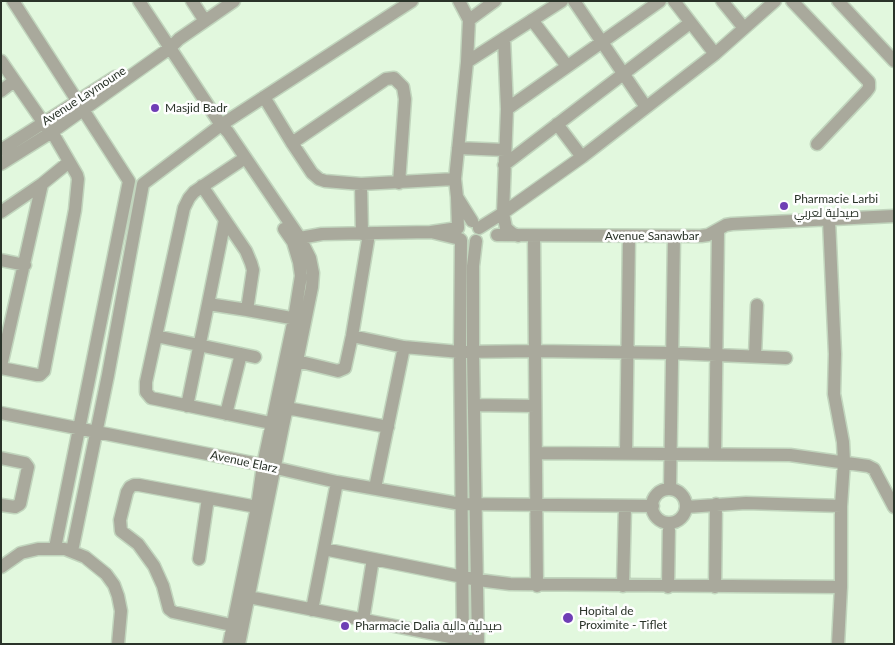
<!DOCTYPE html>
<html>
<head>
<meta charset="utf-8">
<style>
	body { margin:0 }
	#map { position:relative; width:895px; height:645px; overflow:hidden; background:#e2f8de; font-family:Lato,sans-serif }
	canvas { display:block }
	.frame { position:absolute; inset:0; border:2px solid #2a3329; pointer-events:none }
</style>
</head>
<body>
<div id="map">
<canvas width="895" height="645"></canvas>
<div class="frame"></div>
</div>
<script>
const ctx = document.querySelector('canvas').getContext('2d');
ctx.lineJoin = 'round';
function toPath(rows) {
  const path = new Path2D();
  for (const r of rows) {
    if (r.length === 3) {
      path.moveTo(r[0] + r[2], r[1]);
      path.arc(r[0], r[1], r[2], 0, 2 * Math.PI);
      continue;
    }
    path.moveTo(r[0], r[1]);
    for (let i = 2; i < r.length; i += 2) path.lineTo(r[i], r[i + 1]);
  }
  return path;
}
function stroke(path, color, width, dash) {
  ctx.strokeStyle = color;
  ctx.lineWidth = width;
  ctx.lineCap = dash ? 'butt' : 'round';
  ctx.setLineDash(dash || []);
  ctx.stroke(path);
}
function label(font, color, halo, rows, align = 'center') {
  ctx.font = font + ' Lato,Cairo,sans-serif';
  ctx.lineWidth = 5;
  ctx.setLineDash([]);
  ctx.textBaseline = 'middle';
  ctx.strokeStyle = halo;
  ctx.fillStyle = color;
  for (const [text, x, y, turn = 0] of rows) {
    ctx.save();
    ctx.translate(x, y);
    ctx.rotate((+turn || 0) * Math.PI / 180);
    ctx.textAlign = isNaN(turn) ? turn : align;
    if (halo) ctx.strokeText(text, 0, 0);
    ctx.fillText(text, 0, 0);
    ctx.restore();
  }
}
const minor = toPath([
	[13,1,129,181,55,548],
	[139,1,221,125,228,132,300,238,310,258,313,273,312,287,297,361,283,426,239,644],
	[192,1,205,21],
	[574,1,646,107],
	[674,1,715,54],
	[722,1,744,28],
	[792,1,869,82,869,88,866,92,817,144],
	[838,1,894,61],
	[469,20,495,1],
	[532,20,567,66],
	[504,38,507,109,503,213,506,228,512,233,518,236],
	[1,61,43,122,52,132,77,175,78,179,75,210,44,371,40,375,37,375,1,368],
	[467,62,562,1],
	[1,91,14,81],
	[264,97,292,143,312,173,319,179,325,181,361,184,455,179],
	[507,109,660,1],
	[557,124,582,157],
	[292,143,386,79,394,78,403,87,405,99,399,183],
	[458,148,505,150],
	[1,150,115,77],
	[245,158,194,192,189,198,184,208,146,382,146,392,151,398,156,399,280,425],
	[1,164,52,132,170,48,179,39,234,1],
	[504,165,690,23],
	[361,184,362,234],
	[202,186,246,251,251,263,253,270,247,310,302,320],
	[457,197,455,179,467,62,469,20,459,1],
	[1,212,42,184,69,162],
	[225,220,208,304,247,310],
	[829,220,835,354,834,394,843,442,844,462,841,506,841,587,838,644],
	[479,228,503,213,582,157,715,54,775,1],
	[497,235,701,236,708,235,726,225,732,224,894,216],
	[534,236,537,586],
	[460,239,431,232,458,228,457,197,472,221],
	[461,240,460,352,463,644],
	[476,241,473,266,473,353,478,644],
	[293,242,300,238,322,234,431,232],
	[1,260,25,265],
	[156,336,255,357],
	[352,336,404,347,460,352,536,351,671,353,786,358],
	[755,356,757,305],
	[297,361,338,371,345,368,352,336,369,234],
	[1,366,42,184],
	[474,405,535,406],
	[187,406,208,304],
	[287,408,388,427],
	[1,413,263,465,337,482,461,504,653,506],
	[226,414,241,354],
	[536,453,790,455,868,466,874,469,877,475,894,507],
	[715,453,718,231],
	[626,454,629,237],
	[1,458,25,463,28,467,20,504,15,507,1,505],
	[375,488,404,347],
	[670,489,674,237],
	[669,506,17],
	[686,507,746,503,841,506],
	[324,549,478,580,510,584,841,587],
	[72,551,108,375,143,184,221,125,412,1],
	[199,559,208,498],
	[1,567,21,553,38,549,65,549,85,557,106,574,114,585,118,596,121,611,118,644],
	[623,586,625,506],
	[668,587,669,524],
	[715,587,716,504],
	[249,597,470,641],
	[312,610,337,482],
	[363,620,373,559],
	[240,627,173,612,169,609,163,586,154,566,138,544,121,531,120,520,127,492,130,487,134,485,139,485,257,507],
	[229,644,257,507,263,465,294,319,301,276,299,262,293,242,284,229]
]);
stroke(minor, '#c1d5bd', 15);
stroke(minor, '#a9a99c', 12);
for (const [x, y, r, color] of [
	[155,108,5,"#6f3eb5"],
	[784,206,5,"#6f3eb5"],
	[568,618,6,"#6f3eb5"],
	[345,626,5,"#6f3eb5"]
]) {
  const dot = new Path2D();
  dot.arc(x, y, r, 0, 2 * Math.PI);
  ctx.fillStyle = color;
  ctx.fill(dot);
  stroke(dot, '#fefefe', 2);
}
label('12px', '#2a3329', '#fefefe', [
	["Avenue Laymoune",84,96,-33],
	["Avenue Sanawbar",652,236],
	["Avenue Elarz",244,462,12]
]);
label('12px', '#2a3329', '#fefefe', [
	["Masjid Badr",165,108],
	["Pharmacie Larbi",794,199],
	["صيدلية لعربي",794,213],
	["Hopital de",579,611],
	["Proximite - Tiflet",579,625],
	["Pharmacie Dalia صيدلية دالية",355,626]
], 'left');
</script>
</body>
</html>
